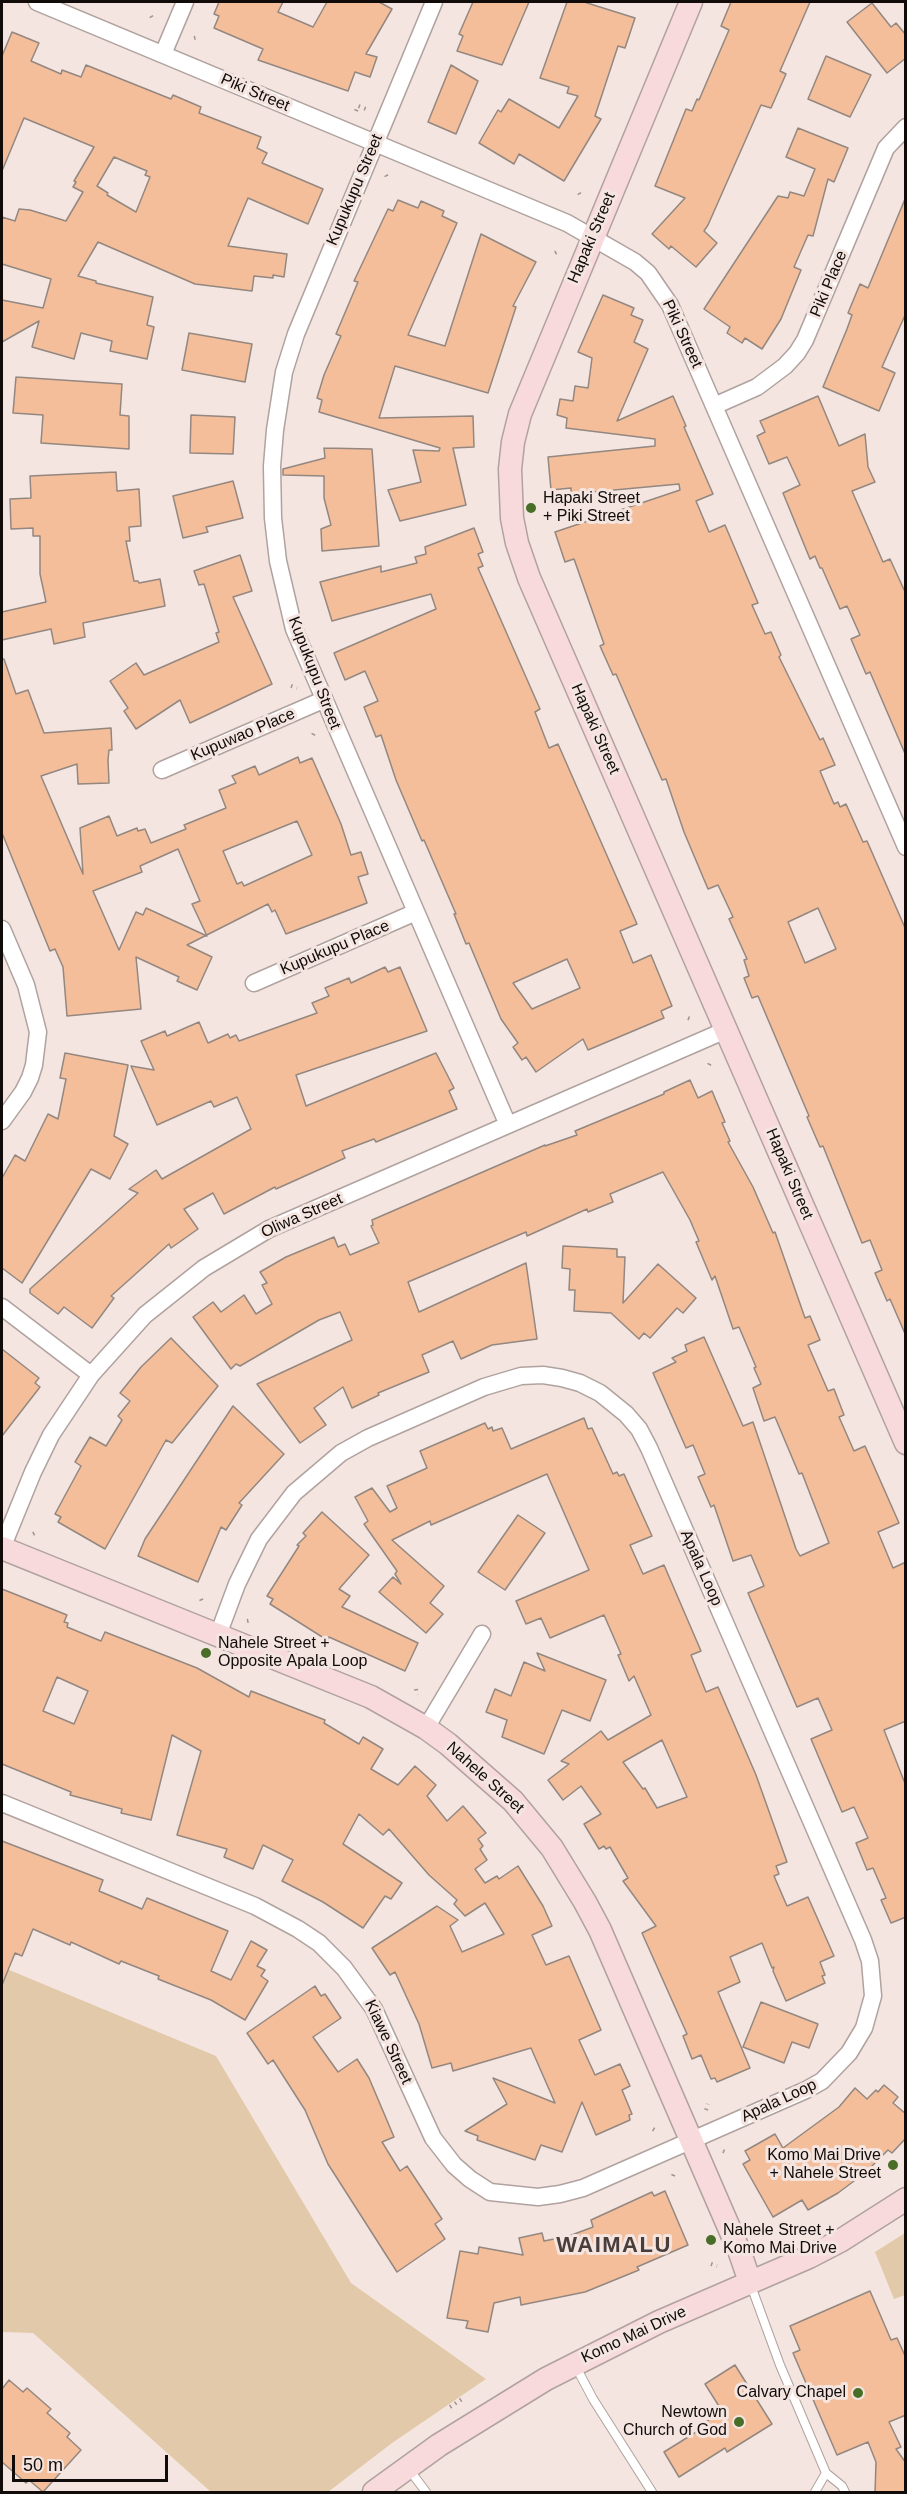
<!DOCTYPE html>
<html>
<head>
<meta charset="utf-8">
<style>
	body { margin:0 }
	#map { position:relative; width:907px; height:2494px; overflow:hidden; background:#f4e5e0; font-family:Helvetica,sans-serif }
	canvas { display:block }
	.frame { position:absolute; inset:0; border:3px solid #110c0a; pointer-events:none }
	.scale { position:absolute; left:12px; top:2455px; width:156px; height:27px; box-sizing:border-box; border:3px solid #110c0a; border-top:0; padding-left:8px; font-size:18px; line-height:21px; white-space:nowrap; color:#110c0a; -webkit-text-stroke:4px #f4e5e0; paint-order:stroke }
</style>
</head>
<body>
<div id="map">
<canvas width="907" height="2494"></canvas>
<div class="frame"></div>
<div class="scale">50 m</div>
</div>
<script>
const ctx = document.querySelector('canvas').getContext('2d');
ctx.lineJoin = 'round';
function fill(path, color) {
  ctx.fillStyle = color;
  ctx.fill(path, 'evenodd');
}
function toPath(rows) {
  const path = new Path2D();
  for (const r of rows) {
    path.moveTo(r[0], r[1]);
    for (let i = 2; i < r.length; i += 2) path.lineTo(r[i], r[i + 1]);
  }
  return path;
}
function stroke(path, color, width, dash) {
  ctx.strokeStyle = color;
  ctx.lineWidth = width;
  ctx.lineCap = dash ? 'butt' : 'round';
  ctx.setLineDash(dash || []);
  ctx.stroke(path);
}
function label(font, color, halo, rows, align = 'center') {
  ctx.font = font + ' Helvetica,sans-serif';
  ctx.lineWidth = 6;
  ctx.setLineDash([]);
  ctx.textBaseline = 'middle';
  ctx.strokeStyle = halo;
  ctx.fillStyle = color;
  for (const [text, x, y, turn = 0] of rows) {
    ctx.save();
    ctx.translate(x, y);
    ctx.rotate((+turn || 0) * Math.PI / 180);
    ctx.textAlign = isNaN(turn) ? turn : align;
    if (halo) ctx.strokeText(text, 0, 0);
    ctx.fillText(text, 0, 0);
    ctx.restore();
  }
}
fill(toPath([
	[2,1967,216,2056,351,2283,486,2379,392,2443,328,2492,211,2492,33,2333,2,2332],
	[905,2233,905,2295,894,2299,875,2252]
]), '#e1c9a9');
const building = toPath([
	[219,2,283,2,278,12,313,27,327,2,379,2,392,9,366,54,377,57,370,77,355,72,348,91,258,60,263,49,214,28,219,16,214,14,219,2],
	[473,2,529,2,502,65,457,51,463,36,459,34,473,2],
	[567,2,584,2,635,18,625,48,618,46,595,116,601,119,564,181,519,154,514,164,479,143,498,110,501,112,509,99,559,128,578,96,567,93,569,87,540,78,567,2],
	[731,2,810,2,780,71,786,74,771,108,761,105,708,225,704,231,717,243,696,267,671,246,669,249,652,234,685,198,655,186,686,109,692,111,697,99,699,100,729,30,721,26,731,2],
	[872,3,891,27,896,23,906,35,906,58,887,73,847,22,872,3],
	[12,32,39,43,31,61,61,74,62,70,81,77,86,65,171,99,173,95,201,107,199,113,261,137,257,148,267,153,262,163,323,189,308,224,248,198,228,246,287,254,284,277,273,275,273,278,254,276,252,291,195,284,98,242,78,276,96,281,96,283,153,297,147,325,154,327,147,359,110,351,112,341,81,333,74,359,32,347,39,321,2,342,2,300,43,308,51,279,2,264,2,217,15,221,19,209,30,210,66,221,83,192,73,187,76,182,74,181,94,147,24,118,2,171,2,56,12,32],
	[114,157,147,171,145,175,150,177,136,212,107,195,108,193,97,186,114,157],
	[826,56,871,75,850,117,808,99,826,56],
	[451,65,478,81,456,134,428,122,451,65],
	[798,128,848,148,834,182,828,179,813,236,808,235,794,267,801,270,781,319,762,349,745,338,742,343,727,333,730,327,704,309,778,196,788,198,790,192,804,196,815,169,786,157,798,128],
	[905,199,906,313,882,367,895,373,879,411,823,387,847,329,852,315,848,313,860,284,868,288,905,199],
	[398,200,418,208,421,201,444,211,442,216,457,223,408,335,445,346,481,234,536,262,513,306,516,307,488,393,395,366,379,418,473,416,474,447,453,448,466,505,400,521,388,490,421,482,413,450,439,451,440,448,319,412,322,400,317,398,324,375,341,336,336,334,358,282,354,281,388,209,393,211,398,200],
	[603,295,634,308,631,315,643,320,634,342,648,349,617,421,673,396,686,426,684,427,713,494,696,501,709,532,725,525,758,603,752,605,765,634,771,632,781,655,779,657,820,740,823,738,835,765,820,771,834,804,838,802,840,807,846,804,863,842,867,841,906,930,906,1336,890,1299,887,1301,875,1273,882,1270,870,1240,862,1243,823,1146,820,1147,807,1117,809,1116,758,996,752,998,744,978,749,976,744,960,747,959,729,919,733,917,718,885,708,889,684,832,666,779,662,780,616,674,613,675,600,646,604,644,574,559,565,562,555,532,680,490,679,484,571,494,571,488,551,490,548,457,655,446,655,439,566,428,567,418,557,415,560,399,573,401,575,386,588,388,592,358,578,352,603,295],
	[818,908,836,949,805,963,788,922,818,908],
	[189,333,252,344,245,382,182,370,189,333],
	[16,377,122,384,120,415,129,416,129,449,41,443,43,415,13,413,16,377],
	[818,396,839,446,865,434,868,467,875,482,852,491,883,562,890,559,906,594,906,756,870,672,866,674,851,639,860,635,847,606,840,609,822,568,820,568,815,556,810,559,783,493,800,485,787,457,769,464,757,436,765,432,760,421,818,396],
	[191,415,235,417,233,454,190,453,191,415],
	[324,448,372,449,379,546,322,551,321,529,331,525,324,498,324,476,283,475,283,469,325,458,324,448],
	[116,472,117,491,139,489,141,526,129,527,130,541,126,541,134,581,138,581,139,583,160,579,165,606,83,623,85,637,54,644,51,629,2,640,2,612,46,602,40,574,40,536,33,536,33,528,11,529,10,499,31,498,30,476,116,472],
	[233,481,243,518,206,527,208,532,183,538,173,496,233,481],
	[474,528,483,552,478,554,483,566,478,568,540,709,535,712,549,748,558,744,637,924,620,931,633,963,651,955,672,1006,661,1011,664,1018,588,1050,583,1039,536,1072,526,1057,522,1060,513,1047,518,1043,501,1019,469,943,466,944,454,914,456,914,424,840,422,841,396,780,381,735,376,737,364,707,378,701,365,671,345,680,334,653,436,609,431,594,332,621,320,582,381,566,381,572,417,563,415,557,426,554,425,547,474,528],
	[567,959,580,988,532,1009,513,983,567,959],
	[240,555,252,591,233,597,272,684,190,723,180,700,136,729,124,711,128,708,110,681,136,663,144,675,219,642,216,633,219,632,204,584,199,585,194,571,240,555],
	[2,659,4,659,16,694,28,690,44,733,111,728,112,750,109,750,108,760,109,783,78,784,77,764,41,776,83,874,80,828,109,816,117,836,137,828,138,831,145,829,151,843,186,829,184,825,226,808,219,790,236,783,232,776,255,766,259,775,298,757,300,763,312,758,341,824,351,855,361,852,368,874,358,877,367,903,286,934,275,910,272,912,268,904,187,945,212,957,197,990,177,981,179,977,136,957,141,1009,67,1016,63,967,55,949,50,951,2,833,2,659],
	[297,821,312,855,244,886,242,882,237,884,223,851,297,821],
	[178,849,200,901,192,904,207,936,146,908,143,915,136,912,119,950,93,891,142,872,140,866,178,849],
	[385,967,388,972,400,967,427,1031,296,1075,306,1106,436,1053,454,1088,449,1091,457,1109,376,1142,374,1139,342,1151,345,1158,276,1189,275,1187,224,1214,213,1193,184,1209,198,1229,171,1248,169,1244,111,1296,114,1298,92,1328,64,1307,58,1314,30,1293,30,1289,138,1193,129,1189,156,1170,162,1179,251,1129,237,1097,214,1107,211,1101,157,1125,131,1066,154,1070,141,1041,165,1031,167,1036,199,1022,208,1043,228,1034,230,1038,236,1035,239,1041,317,1013,312,1003,329,996,325,988,349,978,351,983,385,967],
	[65,1053,128,1065,114,1136,128,1144,110,1179,91,1169,22,1283,2,1268,2,1178,15,1155,25,1161,48,1114,58,1119,66,1079,60,1078,65,1053],
	[690,1080,698,1098,712,1091,725,1122,722,1123,730,1141,728,1142,753,1187,773,1233,775,1232,805,1318,810,1316,820,1340,808,1345,828,1391,834,1389,844,1415,839,1417,854,1451,865,1446,899,1523,878,1532,893,1568,906,1562,906,1721,884,1730,906,1786,906,1917,891,1923,881,1900,886,1898,873,1868,867,1870,856,1843,868,1838,854,1807,842,1812,811,1739,832,1730,818,1698,797,1707,748,1593,764,1586,751,1555,733,1561,714,1505,711,1507,698,1477,705,1474,693,1445,686,1448,653,1373,676,1362,672,1358,687,1351,685,1345,704,1337,743,1426,753,1422,796,1549,800,1556,829,1543,802,1473,799,1474,775,1417,764,1421,753,1388,761,1384,754,1368,756,1367,739,1327,733,1329,715,1276,712,1280,696,1242,699,1241,690,1220,663,1172,610,1194,613,1202,588,1212,587,1209,527,1236,526,1232,408,1282,419,1312,526,1263,537,1339,492,1345,461,1359,453,1341,422,1355,429,1372,378,1393,379,1395,352,1408,343,1387,314,1408,326,1425,300,1443,257,1384,352,1340,340,1312,319,1320,240,1366,236,1364,231,1369,193,1317,213,1302,221,1312,244,1295,256,1314,272,1304,262,1285,267,1283,260,1272,286,1257,334,1237,338,1247,345,1244,350,1255,379,1243,371,1226,373,1225,372,1220,545,1145,545,1146,577,1135,575,1131,664,1094,664,1092,690,1080],
	[563,1246,617,1249,617,1257,625,1257,623,1303,658,1264,696,1298,683,1313,677,1308,650,1338,644,1333,639,1339,611,1313,574,1311,575,1290,569,1290,570,1269,562,1268,563,1246],
	[171,1338,218,1386,172,1443,166,1440,105,1549,58,1522,61,1517,55,1514,81,1466,75,1462,90,1437,106,1446,122,1420,118,1416,130,1401,120,1393,141,1367,171,1338],
	[2,1349,39,1378,35,1383,40,1387,2,1436,2,1349],
	[233,1406,284,1454,239,1503,242,1505,226,1530,221,1527,198,1582,138,1556,145,1539,233,1406],
	[584,1418,588,1429,592,1428,613,1474,617,1472,619,1476,624,1474,652,1536,630,1545,643,1574,664,1565,701,1651,691,1655,706,1692,718,1687,756,1775,787,1862,776,1866,779,1874,774,1876,787,1906,808,1897,834,1956,820,1962,825,1975,822,1976,825,1983,786,2001,773,1971,774,1967,772,1968,762,1943,730,1957,740,1982,718,1992,750,2068,717,2082,715,2078,711,2079,701,2055,692,2059,683,2036,687,2034,642,1933,656,1926,623,1881,628,1878,610,1847,606,1849,604,1846,599,1849,584,1824,601,1814,581,1786,563,1800,548,1780,569,1764,561,1761,601,1731,608,1740,651,1715,634,1676,629,1681,618,1655,621,1654,604,1615,550,1638,541,1618,526,1624,516,1601,589,1570,547,1474,431,1525,430,1521,392,1540,444,1586,430,1603,443,1614,426,1633,379,1592,393,1577,401,1584,395,1574,397,1571,364,1524,368,1521,355,1497,372,1488,390,1512,397,1508,387,1486,427,1468,420,1451,485,1423,488,1429,492,1427,493,1431,502,1428,511,1449,584,1418],
	[662,1740,687,1797,657,1808,645,1788,643,1789,623,1762,662,1740],
	[322,1512,369,1555,339,1589,350,1596,342,1607,418,1643,405,1671,329,1637,327,1640,270,1604,273,1599,267,1596,299,1546,297,1545,306,1536,303,1533,322,1512],
	[518,1515,545,1533,505,1590,478,1572,518,1515],
	[2,1589,67,1615,64,1622,68,1623,67,1627,101,1641,105,1632,197,1668,249,1697,251,1691,325,1720,324,1723,359,1744,363,1737,383,1749,371,1769,398,1785,415,1766,436,1785,427,1796,447,1821,463,1806,486,1833,478,1839,483,1846,480,1849,487,1860,475,1869,485,1883,497,1876,499,1879,518,1866,543,1906,552,1926,532,1935,546,1965,569,1956,601,2030,579,2040,595,2075,620,2064,630,2086,622,2090,632,2114,629,2115,630,2120,596,2135,582,2102,562,2152,541,2145,535,2160,477,2140,478,2136,465,2131,507,2104,493,2078,555,2103,531,2048,453,2071,451,2063,432,2068,419,2024,395,1972,390,1975,372,1948,437,1906,458,1920,450,1926,462,1952,504,1934,485,1903,465,1916,454,1904,457,1900,429,1875,389,1829,383,1835,359,1814,343,1844,402,1883,391,1899,385,1896,363,1928,323,1902,282,1881,293,1860,263,1845,253,1869,224,1857,227,1849,177,1835,201,1751,172,1735,151,1820,121,1813,122,1809,70,1795,71,1792,2,1764,2,1589],
	[57,1677,88,1691,74,1724,43,1711,57,1677],
	[537,1653,606,1680,590,1721,562,1710,544,1754,502,1737,507,1720,486,1712,495,1689,511,1696,524,1662,545,1671,537,1653],
	[2,1841,103,1880,99,1891,142,1909,147,1898,228,1931,211,1971,231,1980,251,1941,267,1950,257,1966,265,1970,261,1976,268,1981,245,2020,211,2000,158,1979,159,1976,121,1961,119,1964,71,1942,70,1945,33,1929,22,1956,15,1953,2,1985,2,1841],
	[315,1986,321,1996,325,1994,341,2018,313,2037,338,2072,357,2059,369,2078,394,2137,382,2142,400,2171,407,2166,442,2219,435,2224,445,2239,397,2272,328,2164,305,2110,273,2060,268,2064,247,2033,315,1986],
	[761,2002,818,2024,809,2048,792,2042,784,2063,743,2047,761,2002],
	[884,2085,898,2097,893,2103,906,2114,906,2138,892,2153,888,2150,866,2172,838,2193,808,2210,802,2200,773,2217,743,2164,750,2160,745,2151,775,2134,783,2148,839,2107,855,2088,867,2099,876,2090,878,2092,884,2085],
	[665,2191,688,2245,637,2267,639,2270,585,2292,521,2305,520,2297,494,2303,488,2332,466,2328,468,2321,447,2318,460,2251,478,2254,479,2247,523,2255,519,2238,542,2233,544,2241,569,2236,593,2227,591,2220,652,2192,654,2196,665,2191],
	[870,2291,891,2340,897,2338,906,2358,906,2415,889,2422,901,2447,896,2449,906,2463,906,2493,875,2493,876,2462,868,2442,837,2455,793,2353,800,2350,790,2326,870,2291],
	[735,2365,772,2424,727,2452,725,2448,679,2477,664,2452,709,2424,707,2421,722,2411,705,2384,735,2365],
	[9,2380,23,2392,27,2388,51,2409,47,2413,70,2433,67,2437,81,2450,43,2492,29,2480,26,2483,2,2462,2,2389,9,2380]
]);
fill(building, '#f5be9a');
stroke(building, '#938780', 1.5);
const lane = toPath([
	[750,2283,780,2365,826,2473,842,2486,845,2492],
	[576,2367,593,2399,652,2492],
	[408,2468,426,2492],
	[815,2492,826,2473]
]);
const street = toPath([
	[37,2,567,223,635,262,648,273,670,305,906,847],
	[434,2,296,334,284,372,275,430,272,466,273,518,278,561,294,629,508,1125],
	[163,54,185,2],
	[714,406,757,387,785,366,797,353,805,340,886,148,906,127],
	[162,770,323,700],
	[2,929,26,985,38,1032,34,1065,30,1078,23,1092,2,1121],
	[254,983,416,912],
	[2,1307,91,1375],
	[2,1548,33,1472,51,1435,91,1375,145,1315,204,1268,269,1229,726,1030],
	[426,1728,482,1634],
	[2,1803,255,1906,298,1929,319,1943,344,1968,374,2009,433,2138,454,2165,470,2179,490,2192,538,2197,560,2194,583,2188,806,2090,822,2081,849,2053,864,2028,873,1996,870,1961,863,1940,649,1448,639,1429,626,1414,600,1393,580,1383,562,1378,543,1375,521,1376,484,1387,368,1438,341,1453,294,1493,259,1539,237,1584,218,1635]
]);
const secondary = toPath([
	[691,2,520,414,513,442,510,469,512,518,517,543,529,578,906,1443],
	[2,1548,371,1697,426,1728,448,1744,513,1801,552,1848,585,1902,600,1930,740,2253,750,2282],
	[374,2492,439,2445,546,2379,659,2322,809,2257,840,2241,906,2199]
]);
stroke(lane, '#b0a29e', 10);
stroke(street, '#b0a29e', 19);
stroke(secondary, '#b0a29e', 25);
stroke(toPath([
	[151,16,154,21],
	[194,38,198,37],
	[356,111,358,106,366,109],
	[386,175,388,179],
	[579,193,582,198],
	[555,253,559,251],
	[291,686,297,688],
	[313,735,315,731],
	[688,1018,693,1020],
	[709,1065,711,1061],
	[33,1534,37,1532],
	[201,1599,203,1604],
	[247,1621,252,1620],
	[416,1689,417,1695],
	[706,2110,708,2104],
	[653,2129,658,2132],
	[723,2151,728,2153],
	[673,2176,675,2171],
	[773,2240,774,2246],
	[711,2264,717,2266],
	[450,2407,462,2399]
]), '#a09490', 4, [1.5, 4.5]);
stroke(lane, '#fff', 8);
stroke(street, '#fff', 16);
stroke(secondary, '#f8dadc', 22);
for (const [x, y, r, color] of [
	[531,508,6,"#496e28"],
	[206,1653,6,"#496e28"],
	[893,2165,6,"#496e28"],
	[711,2240,6,"#496e28"],
	[858,2393,6,"#496e28"],
	[739,2422,6,"#496e28"]
]) {
  const dot = new Path2D();
  dot.arc(x, y, r, 0, 2 * Math.PI);
  ctx.fillStyle = color;
  ctx.fill(dot);
  stroke(dot, '#f4e5e0', 2);
}
label('16px', '#110c0a', '#f4e5e0', [
	["Piki Street",255,93,23],
	["Kupukupu Street",355,190,-67],
	["Hapaki Street",592,238,-67],
	["Piki Place",829,284,-67],
	["Piki Street",682,334,65],
	["Kupukupu Street",314,673,69],
	["Hapaki Street",595,729,66],
	["Kupuwao Place",243,735,-23],
	["Kupukupu Place",335,948,-23],
	["Hapaki Street",789,1174,67],
	["Oliwa Street",302,1216,-24],
	["Apala Loop",701,1568,66],
	["Nahele Street",485,1778,42],
	["Kiawe Street",388,2042,65],
	["Apala Loop",779,2101,-25],
	["Komo Mai Drive",634,2335,-25]
]);
label('16px', '#110c0a', '#f4e5e0', [
	["Hapaki Street",543,499],
	["+ Piki Street",543,517],
	["Nahele Street +",218,1644],
	["Opposite Apala Loop",218,1662],
	["Komo Mai Drive",881,2156,"right"],
	["+ Nahele Street",881,2174,"right"],
	["Nahele Street +",723,2231],
	["Komo Mai Drive",723,2249],
	["Calvary Chapel",846,2393,"right"],
	["Newtown",727,2413,"right"],
	["Church of God",727,2431,"right"]
], 'left');
ctx.letterSpacing = '1.5px';
label('bold 22px', '#4a3e3a', '#f4e5e0', [
	["WAIMALU",614,2246]
]);
ctx.letterSpacing = '0px';
</script>
</body>
</html>
